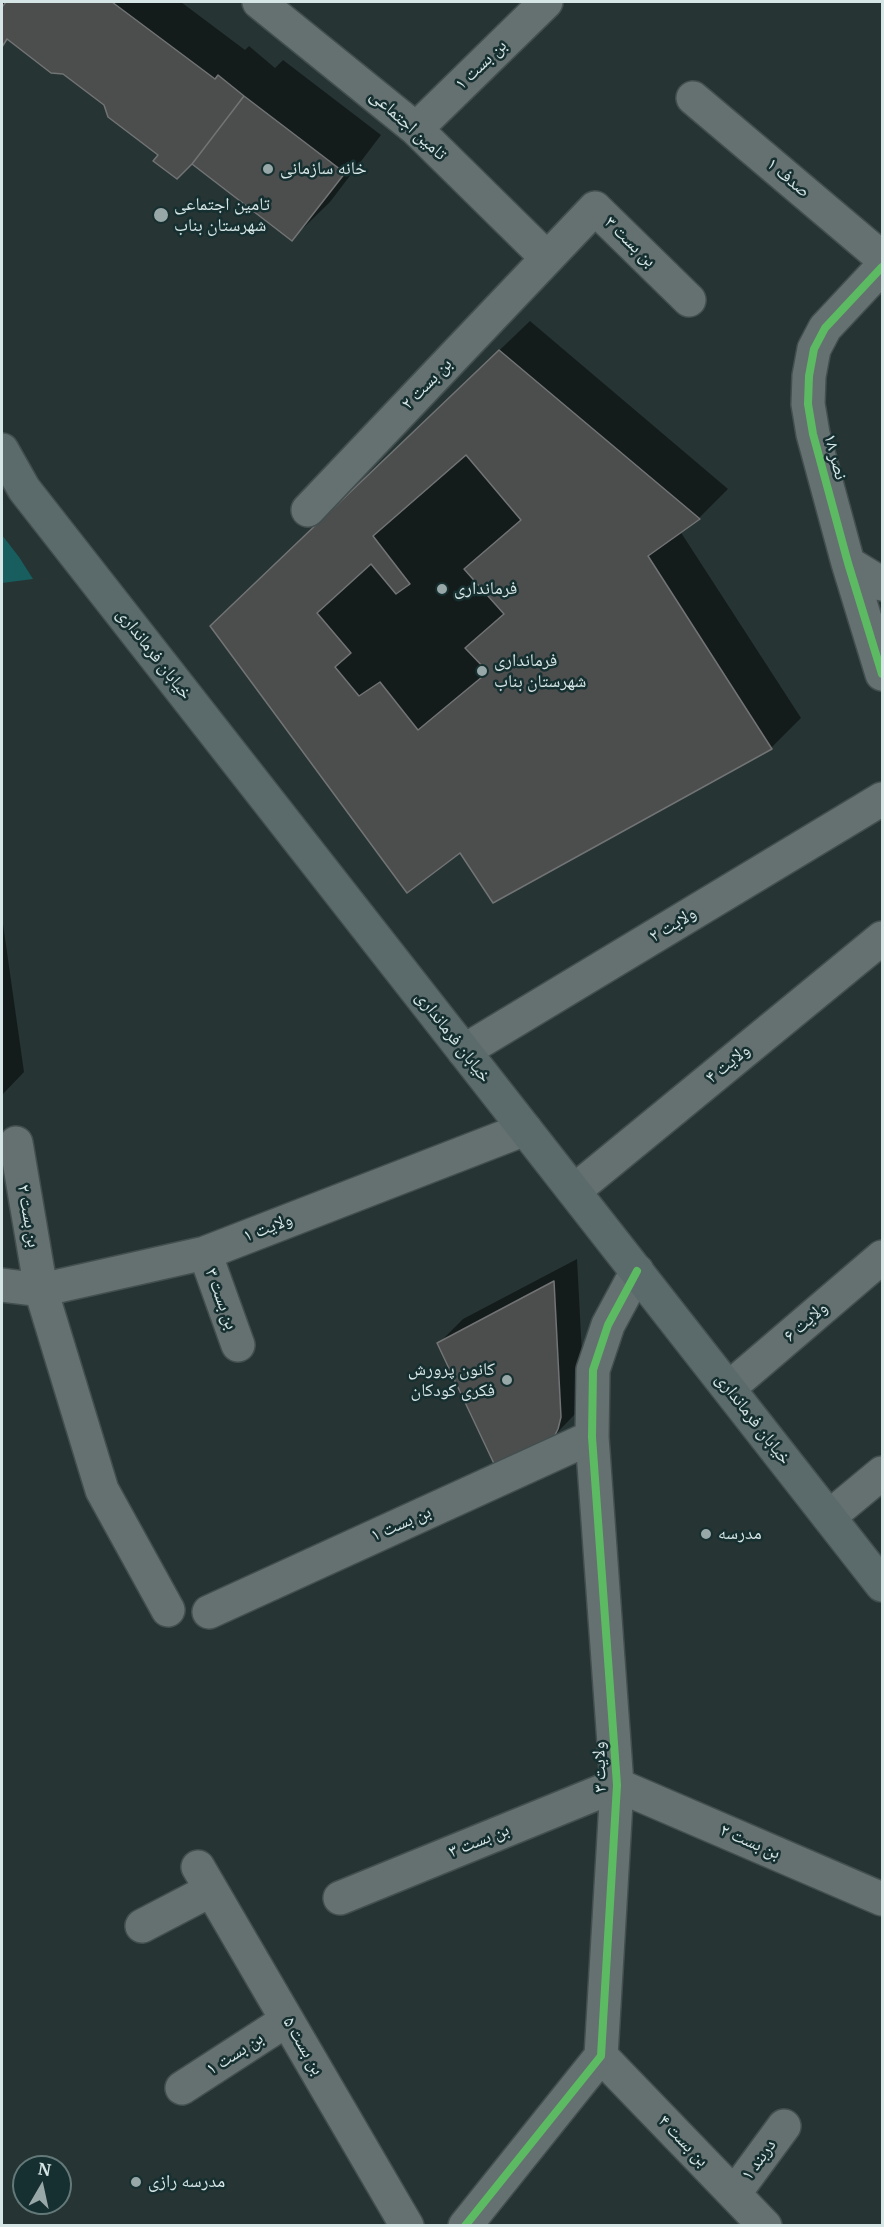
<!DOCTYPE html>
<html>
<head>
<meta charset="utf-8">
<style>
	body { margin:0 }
	#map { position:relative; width:884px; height:2227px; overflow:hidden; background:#263434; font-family:Merriweather,serif }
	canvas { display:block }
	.frame { position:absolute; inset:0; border:3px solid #d6e5e5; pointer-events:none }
	.north { position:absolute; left:12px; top:2155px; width:60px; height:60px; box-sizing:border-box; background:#162f30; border:2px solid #637878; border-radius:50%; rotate:9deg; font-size:16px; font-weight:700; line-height:24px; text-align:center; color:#d6e5e5 }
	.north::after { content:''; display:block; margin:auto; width:21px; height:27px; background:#98a7a7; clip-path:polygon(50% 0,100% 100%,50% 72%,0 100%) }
</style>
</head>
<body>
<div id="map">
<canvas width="884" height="2227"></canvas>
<div class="frame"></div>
<div class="north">N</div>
</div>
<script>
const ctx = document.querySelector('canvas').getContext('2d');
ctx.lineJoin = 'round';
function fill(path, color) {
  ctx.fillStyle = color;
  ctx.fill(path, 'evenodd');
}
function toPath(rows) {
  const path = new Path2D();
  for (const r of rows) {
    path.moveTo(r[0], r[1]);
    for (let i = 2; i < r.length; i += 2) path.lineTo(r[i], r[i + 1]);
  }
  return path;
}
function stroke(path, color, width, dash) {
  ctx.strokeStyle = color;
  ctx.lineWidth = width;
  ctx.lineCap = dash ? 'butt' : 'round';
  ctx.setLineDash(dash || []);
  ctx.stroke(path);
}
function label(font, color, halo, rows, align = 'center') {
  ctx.font = font + ' Merriweather,"Noto Naskh Arabic",serif';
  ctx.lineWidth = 5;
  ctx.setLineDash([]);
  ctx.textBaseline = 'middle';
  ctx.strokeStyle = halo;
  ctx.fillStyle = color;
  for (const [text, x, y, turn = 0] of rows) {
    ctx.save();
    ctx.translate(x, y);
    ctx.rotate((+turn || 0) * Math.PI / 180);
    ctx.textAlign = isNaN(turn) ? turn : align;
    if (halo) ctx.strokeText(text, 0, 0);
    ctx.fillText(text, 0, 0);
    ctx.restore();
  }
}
fill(toPath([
	[2,535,19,557,33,579,2,583]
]), '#195e5f');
fill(toPath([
	[2,2,181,2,245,50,249,46,275,68,283,60,381,135,330,202,292,239,192,163,160,155,105,105,64,73,8,38,2,45],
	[530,321,728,489,699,518,680,531,801,718,771,748,461,851,211,626],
	[2,917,24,1072,2,1095],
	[577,1259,584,1392,576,1413,552,1438,439,1343,463,1319]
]), '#0007');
const building = toPath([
	[6,2,112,2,215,79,218,75,244,96,192,164,177,179,153,161,158,155,108,117,104,105,63,74,51,73,7,39,2,47,2,7,6,2],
	[244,96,345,173,292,241,192,164,244,96],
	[499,350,700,519,648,556,772,749,493,903,460,853,407,893,210,626,499,350],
	[466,455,521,520,464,569,504,614,465,648,488,672,418,730,380,682,359,696,335,667,351,653,317,613,371,564,396,594,410,584,373,536,466,455],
	[554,1281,561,1417,558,1429,553,1439,497,1470,437,1343,554,1281]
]);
fill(building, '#4c4e4e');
stroke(building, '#727374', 1.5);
const minor = toPath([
	[259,2,416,129,547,258],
	[693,98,882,258],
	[416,129,546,2],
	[882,267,825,328,814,349,809,376,808,404,813,434,848,563,882,674],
	[308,510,595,208,689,300],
	[848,563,882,584],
	[464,1051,882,799],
	[16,1143,41,1290,102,1490,168,1610],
	[574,1191,882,938],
	[205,1253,238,1345],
	[2,1285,41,1290,205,1253,525,1129],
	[729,1388,882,1257],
	[829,1517,882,1473],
	[209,1612,592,1437],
	[198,1867,407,2226],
	[340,1898,617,1785,882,1899],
	[142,1926,211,1890],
	[601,2056,765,2226],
	[182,2088,287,2020],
	[734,2194,784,2126],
	[465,2226,601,2056,617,1785,592,1437,593,1370,608,1325,637,1271]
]);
const major = toPath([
	[2,450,24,489,882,1585]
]);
stroke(minor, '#434f4f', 36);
stroke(major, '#434f4f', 36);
stroke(minor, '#657070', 33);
stroke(major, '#5b6a6a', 33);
stroke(toPath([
	[882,267,825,328,814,349,809,376,808,404,813,434,848,563,882,674],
	[465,2226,601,2056,617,1785,592,1437,593,1370,608,1325,637,1271]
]), '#5cba63', 8);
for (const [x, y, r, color] of [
	[268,169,6,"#98a7a7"],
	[161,215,8,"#98a7a7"],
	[442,589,6,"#98a7a7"],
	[482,671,6,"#98a7a7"],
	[507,1380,6,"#98a7a7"],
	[706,1534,6,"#98a7a7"],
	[136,2182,6,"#98a7a7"]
]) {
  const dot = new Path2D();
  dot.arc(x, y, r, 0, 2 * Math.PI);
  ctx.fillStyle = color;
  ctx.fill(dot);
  stroke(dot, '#162f30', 2);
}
label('18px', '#d6e5e5', '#162f30', [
	["بن بست ۱",481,65,-44],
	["تامین اجتماعی",408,125,42],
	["صدف ۱",788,178,40],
	["بن بست ۳",630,242,44],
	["بن بست ۲",427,384,-46],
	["نصر ۱۸",835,457,75],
	["خیابان فرمانداری",154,654,52],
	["ولایت ۲",673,925,-31],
	["خیابان فرمانداری",453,1037,52],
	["ولایت ۴",728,1064,-39],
	["بن بست ۲",28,1216,80],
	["ولایت ۱",268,1228,-21],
	["بن بست ۳",221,1299,70],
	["ولایت ۶",806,1322,-41],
	["خیابان فرمانداری",753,1419,52],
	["بن بست ۱",401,1524,-24],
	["ولایت ۳",600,1767,-92],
	["بن بست ۳",479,1841,-22],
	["بن بست ۲",750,1842,23],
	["بن بست ۵",303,2046,60],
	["بن بست ۱",235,2054,-33],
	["بن بست ۴",683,2141,46],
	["دربند ۱",759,2160,-54]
]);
label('18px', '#d6e5e5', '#162f30', [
	["خانه سازمانی",280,169],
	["تامین اجتماعی",174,205],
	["شهرستان بناب",174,226],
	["فرمانداری",454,589],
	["فرمانداری",494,661],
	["شهرستان بناب",494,682],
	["کانون پرورش",495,1370,"right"],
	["فکری کودکان",495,1391,"right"],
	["مدرسه",718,1534],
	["مدرسه رازی",148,2182]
], 'left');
</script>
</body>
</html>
